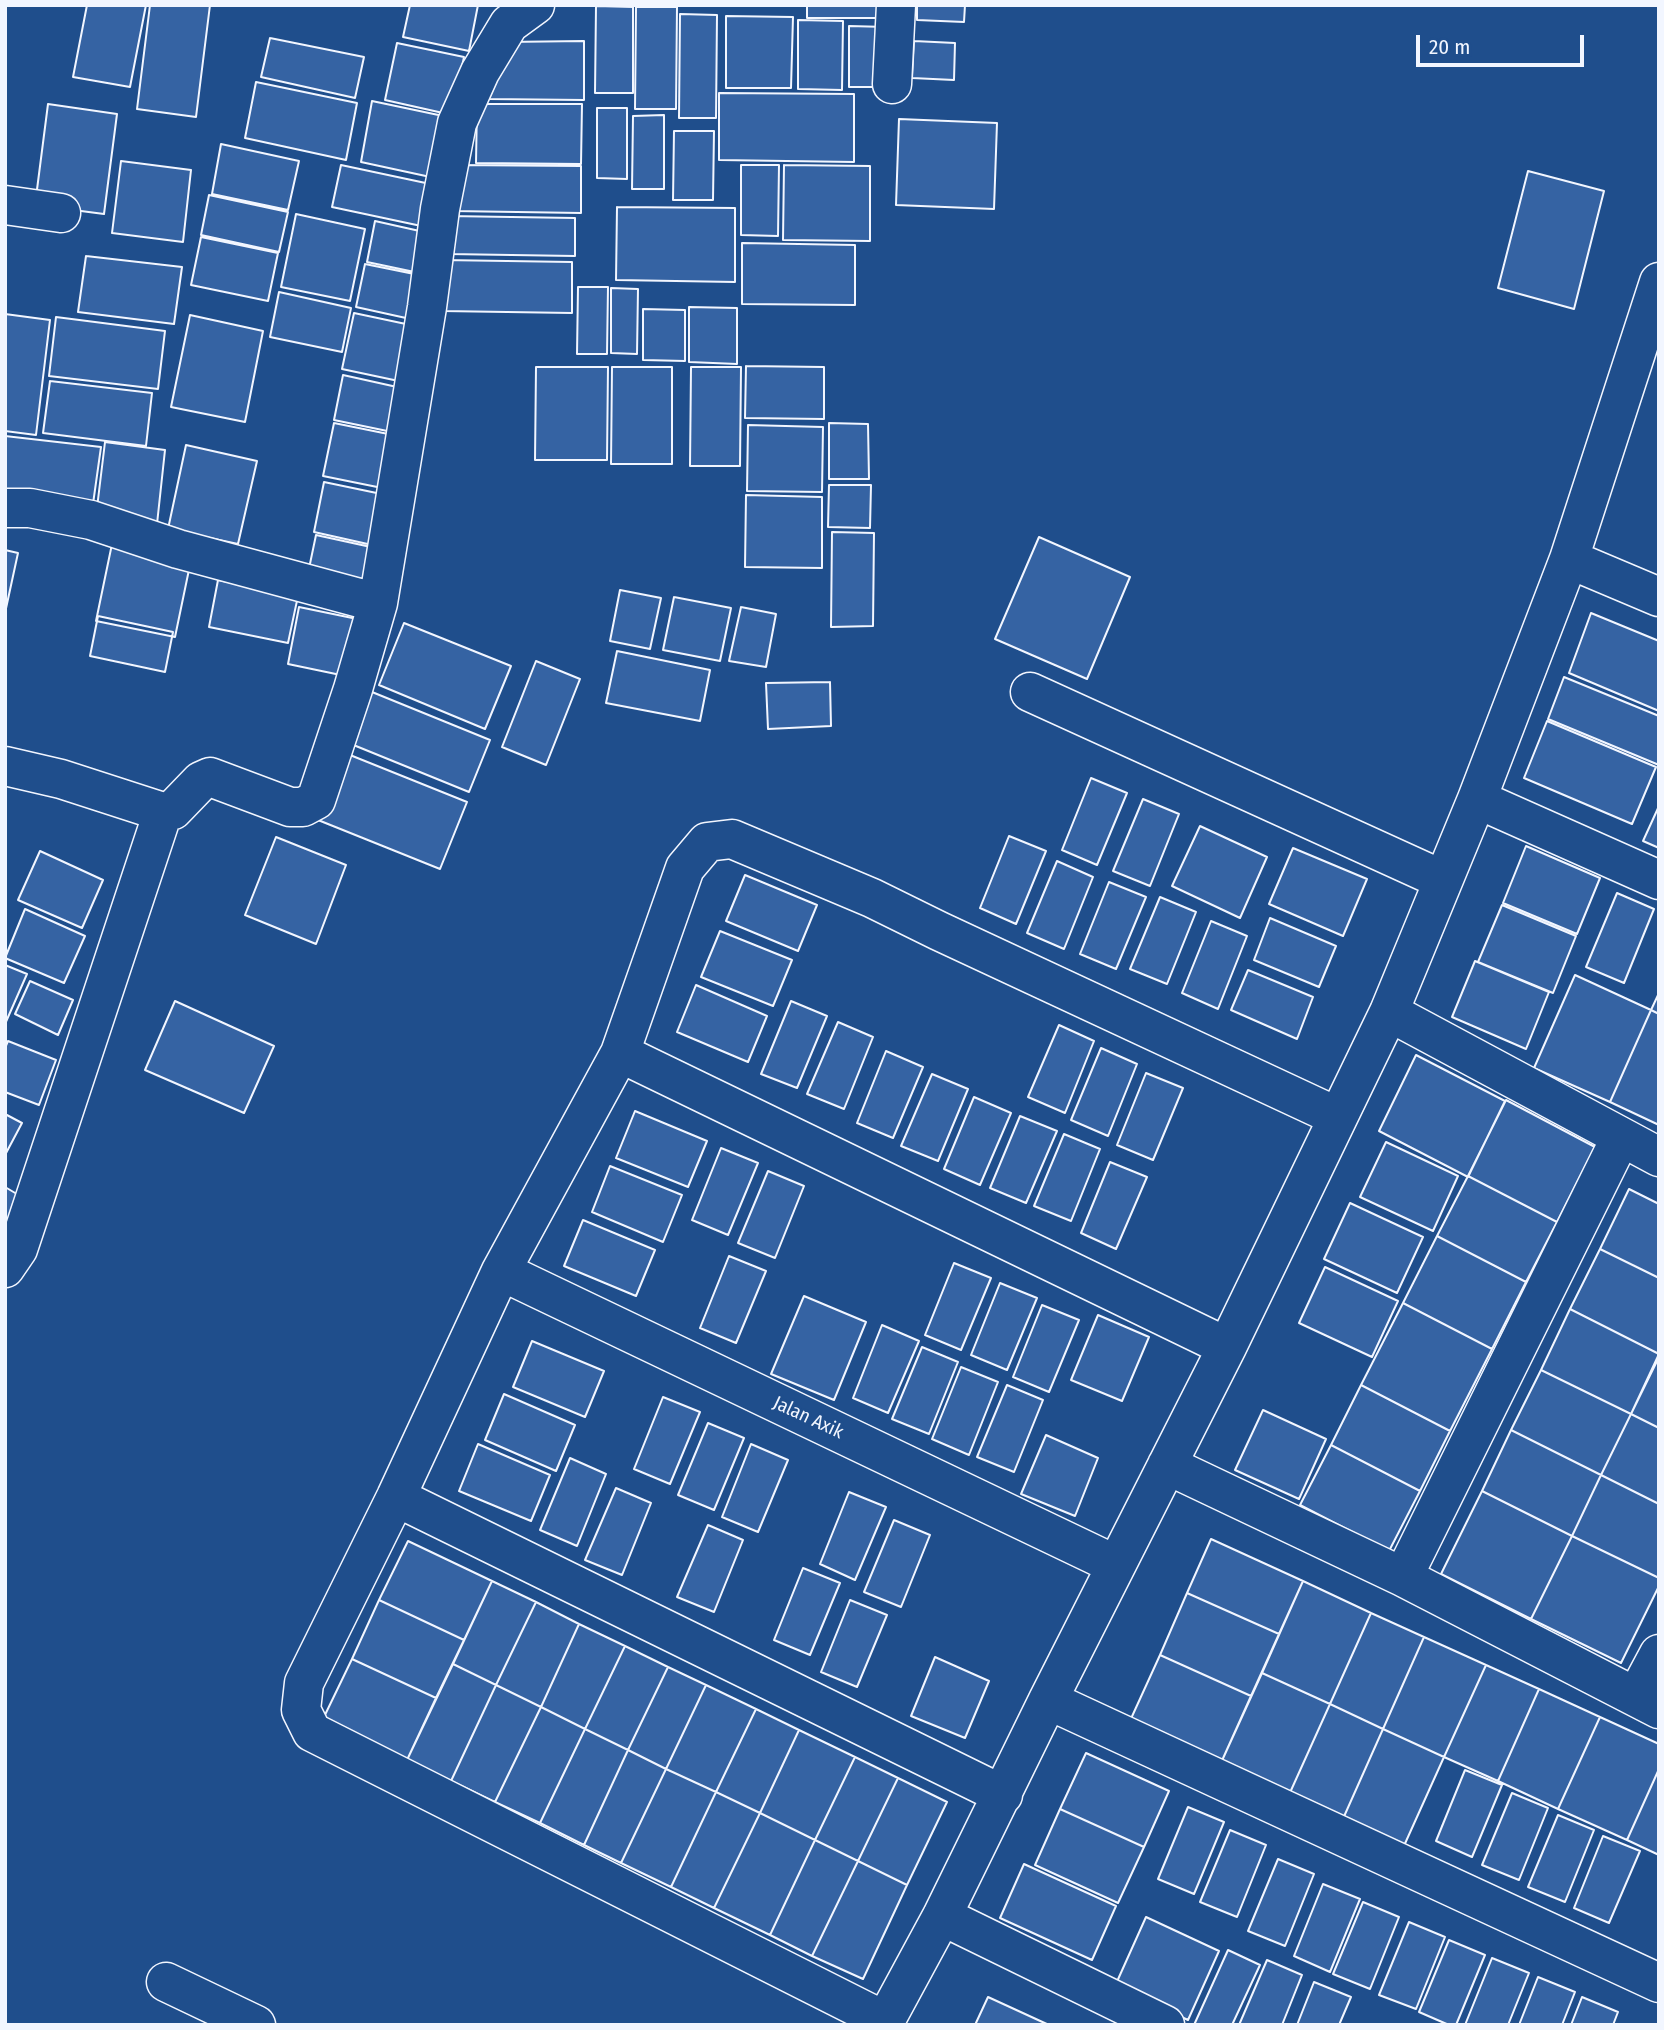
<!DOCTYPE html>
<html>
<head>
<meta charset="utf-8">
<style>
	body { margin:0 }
	#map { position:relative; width:1664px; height:2030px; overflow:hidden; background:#1f4e8c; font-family:"Fira Sans Condensed",sans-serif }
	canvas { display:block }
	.frame { position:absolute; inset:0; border:7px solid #f2f6ff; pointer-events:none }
	.scale { position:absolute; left:1416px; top:35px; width:168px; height:32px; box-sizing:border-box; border:4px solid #f2f6ff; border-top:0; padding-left:9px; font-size:21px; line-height:24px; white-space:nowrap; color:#f2f6ff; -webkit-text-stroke:5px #1f4e8c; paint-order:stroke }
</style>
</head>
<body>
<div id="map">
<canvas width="1664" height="2030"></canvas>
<div class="frame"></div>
<div class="scale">20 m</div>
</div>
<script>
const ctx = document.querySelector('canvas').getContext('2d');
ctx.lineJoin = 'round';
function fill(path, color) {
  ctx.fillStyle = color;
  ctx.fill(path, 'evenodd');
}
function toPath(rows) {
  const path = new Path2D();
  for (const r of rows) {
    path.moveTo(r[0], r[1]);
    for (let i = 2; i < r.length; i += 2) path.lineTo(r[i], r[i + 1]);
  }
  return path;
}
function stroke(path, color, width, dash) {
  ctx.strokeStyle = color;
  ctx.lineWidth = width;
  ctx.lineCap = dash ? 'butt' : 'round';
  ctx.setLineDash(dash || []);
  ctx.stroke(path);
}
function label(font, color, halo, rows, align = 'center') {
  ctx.font = font + ' "Fira Sans Condensed",sans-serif';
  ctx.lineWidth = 5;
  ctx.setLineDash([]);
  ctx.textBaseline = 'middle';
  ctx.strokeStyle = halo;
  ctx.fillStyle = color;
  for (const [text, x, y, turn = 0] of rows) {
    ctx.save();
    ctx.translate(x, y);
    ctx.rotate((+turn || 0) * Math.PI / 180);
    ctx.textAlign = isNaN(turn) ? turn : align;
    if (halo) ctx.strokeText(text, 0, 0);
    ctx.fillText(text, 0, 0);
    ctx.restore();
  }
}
const building = toPath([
	[87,5,146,5,130,87,73,77,87,5],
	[150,5,210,5,196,117,137,109,150,5],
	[410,5,478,5,469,51,403,37,410,5],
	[807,5,894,5,894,18,807,18,807,5],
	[917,5,965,5,964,22,917,20,917,5],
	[596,6,633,7,633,93,595,93,596,6],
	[636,7,677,7,676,109,635,109,636,7],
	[680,14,717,15,716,118,679,118,680,14],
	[726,16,793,17,791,88,726,88,726,16],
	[798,20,843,21,842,90,798,89,798,20],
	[849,26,887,27,887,87,849,87,849,26],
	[270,38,364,57,355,98,261,77,270,38],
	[584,41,584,100,487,99,505,42,584,41],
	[914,41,955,43,954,80,912,78,914,41],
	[397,43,464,57,452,115,385,100,397,43],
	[256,82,357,103,346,160,245,138,256,82],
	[719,93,854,94,854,162,719,160,719,93],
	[372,101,448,117,435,178,361,162,372,101],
	[48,104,117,114,104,214,35,205,48,104],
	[477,104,582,104,581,164,476,163,477,104],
	[597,108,627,108,627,179,597,178,597,108],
	[664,115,664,189,632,189,633,116,664,115],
	[899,119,997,123,994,209,896,205,899,119],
	[674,131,714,131,713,200,673,200,674,131],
	[221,144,299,161,288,210,212,194,221,144],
	[121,161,191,170,183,242,112,233,121,161],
	[341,165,435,185,426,227,332,207,341,165],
	[453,165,581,166,581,213,453,211,453,165],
	[741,165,779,165,778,236,741,235,741,165],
	[784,165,870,166,870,241,783,240,784,165],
	[1528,171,1604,191,1574,309,1498,288,1528,171],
	[209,195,288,212,279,252,201,235,209,195],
	[617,207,735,208,735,282,616,280,617,207],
	[296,214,365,229,350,301,281,287,296,214],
	[448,216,575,218,575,256,448,254,448,216],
	[375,221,433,234,424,274,367,262,375,221],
	[201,237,278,253,268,301,191,285,201,237],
	[742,243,855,245,855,305,742,304,742,243],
	[86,256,182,267,174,324,78,312,86,256],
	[442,260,572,262,572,313,442,311,442,260],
	[365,264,424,276,415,320,356,307,365,264],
	[578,287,608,287,607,354,577,354,578,287],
	[611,288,638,289,637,354,611,353,611,288],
	[279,292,351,308,342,352,270,337,279,292],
	[689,307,737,308,737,364,689,362,689,307],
	[643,309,685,310,685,361,643,360,643,309],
	[354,313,420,327,408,383,342,369,354,313],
	[5,314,50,320,36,435,5,431,5,314],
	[190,315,263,331,245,422,171,407,190,315],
	[56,317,165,331,158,389,49,376,56,317],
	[746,366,824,367,824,419,745,418,746,366],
	[536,367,608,367,607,460,535,460,536,367],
	[612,367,672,367,672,464,611,464,612,367],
	[691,367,741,367,740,466,690,466,691,367],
	[343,375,406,389,397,433,334,420,343,375],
	[50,381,152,393,146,446,43,433,50,381],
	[334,423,403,437,392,490,323,476,334,423],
	[829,423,868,424,869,479,829,479,829,423],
	[748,425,823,427,822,492,747,491,748,425],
	[5,436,101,447,92,511,5,500,5,436],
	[105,442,165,450,157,524,96,516,105,442],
	[186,445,257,461,238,544,168,529,186,445],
	[324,482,391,496,381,547,314,532,324,482],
	[829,485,871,485,870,528,828,527,829,485],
	[746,495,822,497,822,568,745,567,746,495],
	[832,532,874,533,873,626,831,627,832,532],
	[316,535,380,549,371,592,307,578,316,535],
	[1039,537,1130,577,1087,679,995,639,1039,537],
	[112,544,191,560,175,637,96,621,112,544],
	[5,550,18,553,5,613,5,550],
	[218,580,298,596,288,643,209,627,218,580],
	[620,590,661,598,650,649,610,641,620,590],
	[674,597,731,608,720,661,663,650,674,597],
	[299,607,367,621,355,678,288,664,299,607],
	[741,607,776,614,766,667,729,661,741,607],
	[1591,613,1659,641,1659,711,1569,673,1591,613],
	[98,616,173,632,165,672,90,656,98,616],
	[404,623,511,666,485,729,379,685,404,623],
	[617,651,710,670,700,721,606,703,617,651],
	[536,661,580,679,546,765,502,747,536,661],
	[1564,677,1659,716,1659,765,1548,719,1564,677],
	[830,682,831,726,768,729,766,683,830,682],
	[372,692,490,740,469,792,351,744,372,692],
	[1547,721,1656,767,1632,824,1524,778,1547,721],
	[345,753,467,802,440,869,318,820,345,753],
	[1091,778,1127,793,1097,865,1062,850,1091,778],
	[1143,799,1179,814,1150,886,1113,871,1143,799],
	[1659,806,1659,848,1643,841,1659,806],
	[1200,826,1267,857,1240,918,1172,886,1200,826],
	[1009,836,1046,851,1016,924,980,908,1009,836],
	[276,837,346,865,316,944,245,915,276,837],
	[1526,846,1600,878,1577,934,1503,903,1526,846],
	[1293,848,1367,879,1343,936,1269,904,1293,848],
	[40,851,103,880,82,928,18,900,40,851],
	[1057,861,1093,877,1064,949,1027,933,1057,861],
	[745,875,817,905,798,951,726,921,745,875],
	[1109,882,1146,897,1116,969,1080,954,1109,882],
	[1617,893,1654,909,1624,983,1586,967,1617,893],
	[1160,897,1196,912,1167,984,1130,969,1160,897],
	[1502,905,1576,936,1553,993,1478,962,1502,905],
	[25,909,85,936,64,983,5,958,25,909],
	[1270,918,1336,946,1319,987,1254,960,1270,918],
	[1211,921,1247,936,1218,1009,1182,993,1211,921],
	[720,931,792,960,773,1006,701,977,720,931],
	[1475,961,1549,992,1526,1049,1452,1017,1475,961],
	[5,965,27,974,5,1024,5,965],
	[1248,970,1313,997,1297,1039,1231,1010,1248,970],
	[1575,975,1651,1010,1610,1102,1534,1068,1575,975],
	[30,981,73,1000,58,1035,15,1014,30,981],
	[696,985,767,1016,748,1062,677,1032,696,985],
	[1659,993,1659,1014,1651,1010,1659,993],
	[175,1001,274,1046,244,1113,145,1070,175,1001],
	[791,1001,827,1016,797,1088,761,1074,791,1001],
	[1651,1010,1659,1014,1659,1125,1610,1102,1651,1010],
	[838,1022,873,1037,844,1109,807,1094,838,1022],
	[1059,1025,1094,1041,1065,1113,1028,1097,1059,1025],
	[8,1041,56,1060,39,1105,5,1092,5,1048,8,1041],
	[1101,1048,1137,1064,1108,1136,1071,1120,1101,1048],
	[886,1051,923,1067,893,1138,857,1123,886,1051],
	[1416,1055,1505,1101,1468,1177,1379,1131,1416,1055],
	[1146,1073,1183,1088,1153,1160,1117,1145,1146,1073],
	[932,1074,968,1089,938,1161,901,1146,932,1074],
	[974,1097,1011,1113,980,1185,944,1169,974,1097],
	[1506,1100,1595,1147,1557,1222,1468,1176,1506,1100],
	[635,1111,707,1141,688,1187,616,1158,635,1111],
	[5,1114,22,1123,5,1155,5,1114],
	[1020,1116,1057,1131,1026,1203,990,1188,1020,1116],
	[1064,1134,1100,1149,1071,1221,1034,1206,1064,1134],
	[1386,1142,1458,1176,1433,1231,1360,1197,1386,1142],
	[721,1148,758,1163,728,1235,692,1220,721,1148],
	[1110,1162,1147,1177,1116,1249,1081,1233,1110,1162],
	[610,1166,682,1195,663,1242,592,1212,610,1166],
	[768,1171,804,1186,775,1258,738,1243,768,1171],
	[1468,1176,1557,1222,1526,1282,1437,1236,1468,1176],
	[5,1187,27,1200,12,1224,5,1220,5,1187],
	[1629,1189,1659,1204,1659,1278,1600,1249,1629,1189],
	[1350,1203,1423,1237,1397,1293,1324,1259,1350,1203],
	[583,1220,655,1250,636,1296,564,1266,583,1220],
	[1437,1236,1526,1282,1492,1349,1403,1303,1437,1236],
	[1600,1249,1659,1278,1659,1354,1570,1309,1600,1249],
	[729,1256,766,1271,736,1343,700,1328,729,1256],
	[954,1263,991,1278,961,1350,925,1335,954,1263],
	[1325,1267,1398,1301,1372,1357,1299,1323,1325,1267],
	[1000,1283,1037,1298,1007,1370,971,1355,1000,1283],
	[804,1296,866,1322,834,1400,771,1374,804,1296],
	[1403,1303,1492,1349,1450,1431,1361,1385,1403,1303],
	[1042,1305,1079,1320,1049,1392,1013,1377,1042,1305],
	[1570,1309,1659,1354,1631,1414,1541,1370,1570,1309],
	[1098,1315,1149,1337,1122,1401,1071,1380,1098,1315],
	[882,1325,919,1341,888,1413,853,1398,882,1325],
	[532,1341,604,1371,585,1417,513,1387,532,1341],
	[922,1347,958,1362,929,1434,892,1419,922,1347],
	[1659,1357,1659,1428,1631,1414,1659,1357],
	[961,1367,998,1382,969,1455,932,1439,961,1367],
	[1541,1370,1631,1414,1601,1475,1511,1430,1541,1370],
	[1007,1385,1043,1400,1014,1472,977,1457,1007,1385],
	[1361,1385,1450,1431,1420,1491,1331,1445,1361,1385],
	[504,1394,575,1425,556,1471,485,1440,504,1394],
	[663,1397,700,1412,670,1484,634,1469,663,1397],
	[1263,1410,1326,1439,1299,1499,1235,1470,1263,1410],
	[1631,1414,1659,1428,1659,1504,1601,1475,1631,1414],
	[708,1423,744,1438,714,1510,678,1495,708,1423],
	[1511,1430,1601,1475,1572,1536,1482,1491,1511,1430],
	[1046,1435,1098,1458,1075,1516,1021,1494,1046,1435],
	[478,1444,550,1475,531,1521,459,1491,478,1444],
	[751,1444,788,1460,758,1532,722,1517,751,1444],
	[1331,1445,1420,1491,1389,1551,1300,1505,1331,1445],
	[570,1458,606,1474,577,1546,540,1530,570,1458],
	[1601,1475,1659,1504,1659,1578,1572,1536,1601,1475],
	[616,1488,651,1503,622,1575,585,1560,616,1488],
	[1482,1491,1572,1536,1531,1619,1441,1574,1482,1491],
	[849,1492,886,1507,855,1580,820,1564,849,1492],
	[894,1520,930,1535,901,1607,864,1592,894,1520],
	[708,1525,743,1540,714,1612,677,1597,708,1525],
	[1572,1536,1659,1578,1659,1586,1621,1663,1531,1619,1572,1536],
	[1211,1539,1303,1581,1279,1634,1187,1593,1211,1539],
	[408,1541,492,1581,464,1640,379,1600,408,1541],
	[803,1568,840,1583,810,1655,774,1640,803,1568],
	[492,1581,536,1602,496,1685,453,1664,492,1581],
	[1303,1581,1371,1613,1330,1704,1262,1673,1303,1581],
	[1187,1593,1279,1634,1251,1696,1160,1655,1187,1593],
	[379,1600,464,1640,436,1698,352,1659,379,1600],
	[850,1600,887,1615,857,1687,821,1672,850,1600],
	[536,1602,579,1624,541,1707,496,1685,536,1602],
	[1371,1613,1424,1637,1383,1729,1330,1704,1371,1613],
	[579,1624,625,1646,585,1729,541,1707,579,1624],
	[1424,1637,1486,1665,1444,1757,1383,1729,1424,1637],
	[625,1646,668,1667,628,1750,585,1729,625,1646],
	[1160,1655,1251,1696,1220,1765,1129,1723,1160,1655],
	[935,1657,989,1681,965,1738,911,1716,935,1657],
	[352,1659,436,1698,407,1760,323,1719,352,1659],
	[453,1664,496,1685,451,1781,407,1760,453,1664],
	[1486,1665,1539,1689,1498,1781,1444,1757,1486,1665],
	[668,1667,706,1685,666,1769,628,1750,668,1667],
	[1262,1673,1330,1704,1288,1797,1220,1765,1262,1673],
	[496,1685,541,1707,495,1802,451,1781,496,1685],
	[706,1685,756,1709,716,1792,666,1769,706,1685],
	[1539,1689,1600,1717,1558,1809,1498,1781,1539,1689],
	[1330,1704,1383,1729,1342,1821,1288,1797,1330,1704],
	[541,1707,585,1729,540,1823,495,1802,541,1707],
	[756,1709,799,1730,760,1813,716,1792,756,1709],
	[1600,1717,1659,1744,1659,1769,1627,1840,1558,1809,1600,1717],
	[585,1729,628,1750,584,1845,540,1823,585,1729],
	[1383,1729,1444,1757,1403,1848,1342,1821,1383,1729],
	[799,1730,855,1757,815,1840,760,1813,799,1730],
	[628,1750,666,1769,621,1863,584,1845,628,1750],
	[1086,1753,1169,1791,1144,1847,1060,1809,1086,1753],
	[855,1757,898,1778,858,1861,815,1840,855,1757],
	[666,1769,716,1792,671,1887,621,1863,666,1769],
	[1659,1769,1659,1855,1627,1840,1659,1769],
	[1465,1770,1502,1785,1472,1857,1436,1841,1465,1770],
	[898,1778,947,1802,907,1885,858,1861,898,1778],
	[716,1792,760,1813,714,1908,671,1887,716,1792],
	[1512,1793,1548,1808,1519,1880,1482,1865,1512,1793],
	[1188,1807,1224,1822,1194,1894,1158,1879,1188,1807],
	[1060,1809,1144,1847,1118,1903,1035,1865,1060,1809],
	[760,1813,815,1840,770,1935,714,1908,760,1813],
	[1558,1815,1594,1830,1565,1902,1528,1887,1558,1815],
	[1230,1830,1266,1845,1237,1917,1200,1902,1230,1830],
	[1603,1836,1640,1851,1609,1923,1574,1908,1603,1836],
	[815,1840,858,1861,812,1956,770,1935,815,1840],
	[1278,1859,1314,1874,1285,1946,1248,1931,1278,1859],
	[858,1861,907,1885,863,1979,812,1956,858,1861],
	[1024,1864,1116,1906,1092,1960,1000,1918,1024,1864],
	[1323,1884,1360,1899,1330,1972,1294,1956,1323,1884],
	[1363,1902,1399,1917,1370,1989,1333,1974,1363,1902],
	[1146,1917,1219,1951,1188,2020,1115,1986,1146,1917],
	[1409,1922,1445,1937,1416,2009,1379,1995,1409,1922],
	[1449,1940,1485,1955,1456,2025,1449,2025,1419,2012,1449,1940],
	[1228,1950,1260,1965,1232,2025,1194,2025,1228,1950],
	[1492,1958,1529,1973,1508,2025,1465,2025,1492,1958],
	[1267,1960,1302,1975,1282,2025,1239,2025,1267,1960],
	[1538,1977,1575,1992,1562,2025,1519,2025,1538,1977],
	[1314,1982,1351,1997,1339,2025,1297,2025,1314,1982],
	[988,1997,1049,2025,975,2025,988,1997],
	[1582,1997,1618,2012,1613,2025,1571,2025,1582,1997]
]);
fill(building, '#3563a3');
stroke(building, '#f2f6ff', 2);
const street = toPath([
	[892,84,896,5],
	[5,205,61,213],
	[5,508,30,508,91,520,178,549,378,603],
	[1569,559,1659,597],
	[1030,692,1443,880],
	[5,766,61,779,163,812,173,810,201,781,210,777,290,807,303,807,316,800,353,689,378,603,427,307,440,209,457,123,480,72,509,24,535,5],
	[1477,799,1659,880],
	[1389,1012,1659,1157],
	[620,1053,1227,1347],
	[5,1268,18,1249,163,812],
	[501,1271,1116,1565],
	[1167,1465,1403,1577,1659,1709],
	[396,1497,1003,1795],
	[1403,1577,1621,1137],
	[1636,1697,1659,1654],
	[1048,1700,1659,1983],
	[942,1916,1165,2025],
	[166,1982,256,2025],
	[885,2021,312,1732,301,1710,304,1683,396,1497,501,1271,620,1053,685,868,707,842,732,839,872,898,939,931,1338,1117],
	[883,2025,942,1916,1048,1700,1227,1347,1389,1012,1477,799,1569,559,1659,282]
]);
stroke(street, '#f2f6ff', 41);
stroke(street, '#1f4e8c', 38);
label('19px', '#f2f6ff', '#1f4e8c', [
	["Jalan Axik",808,1418,25]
]);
</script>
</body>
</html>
